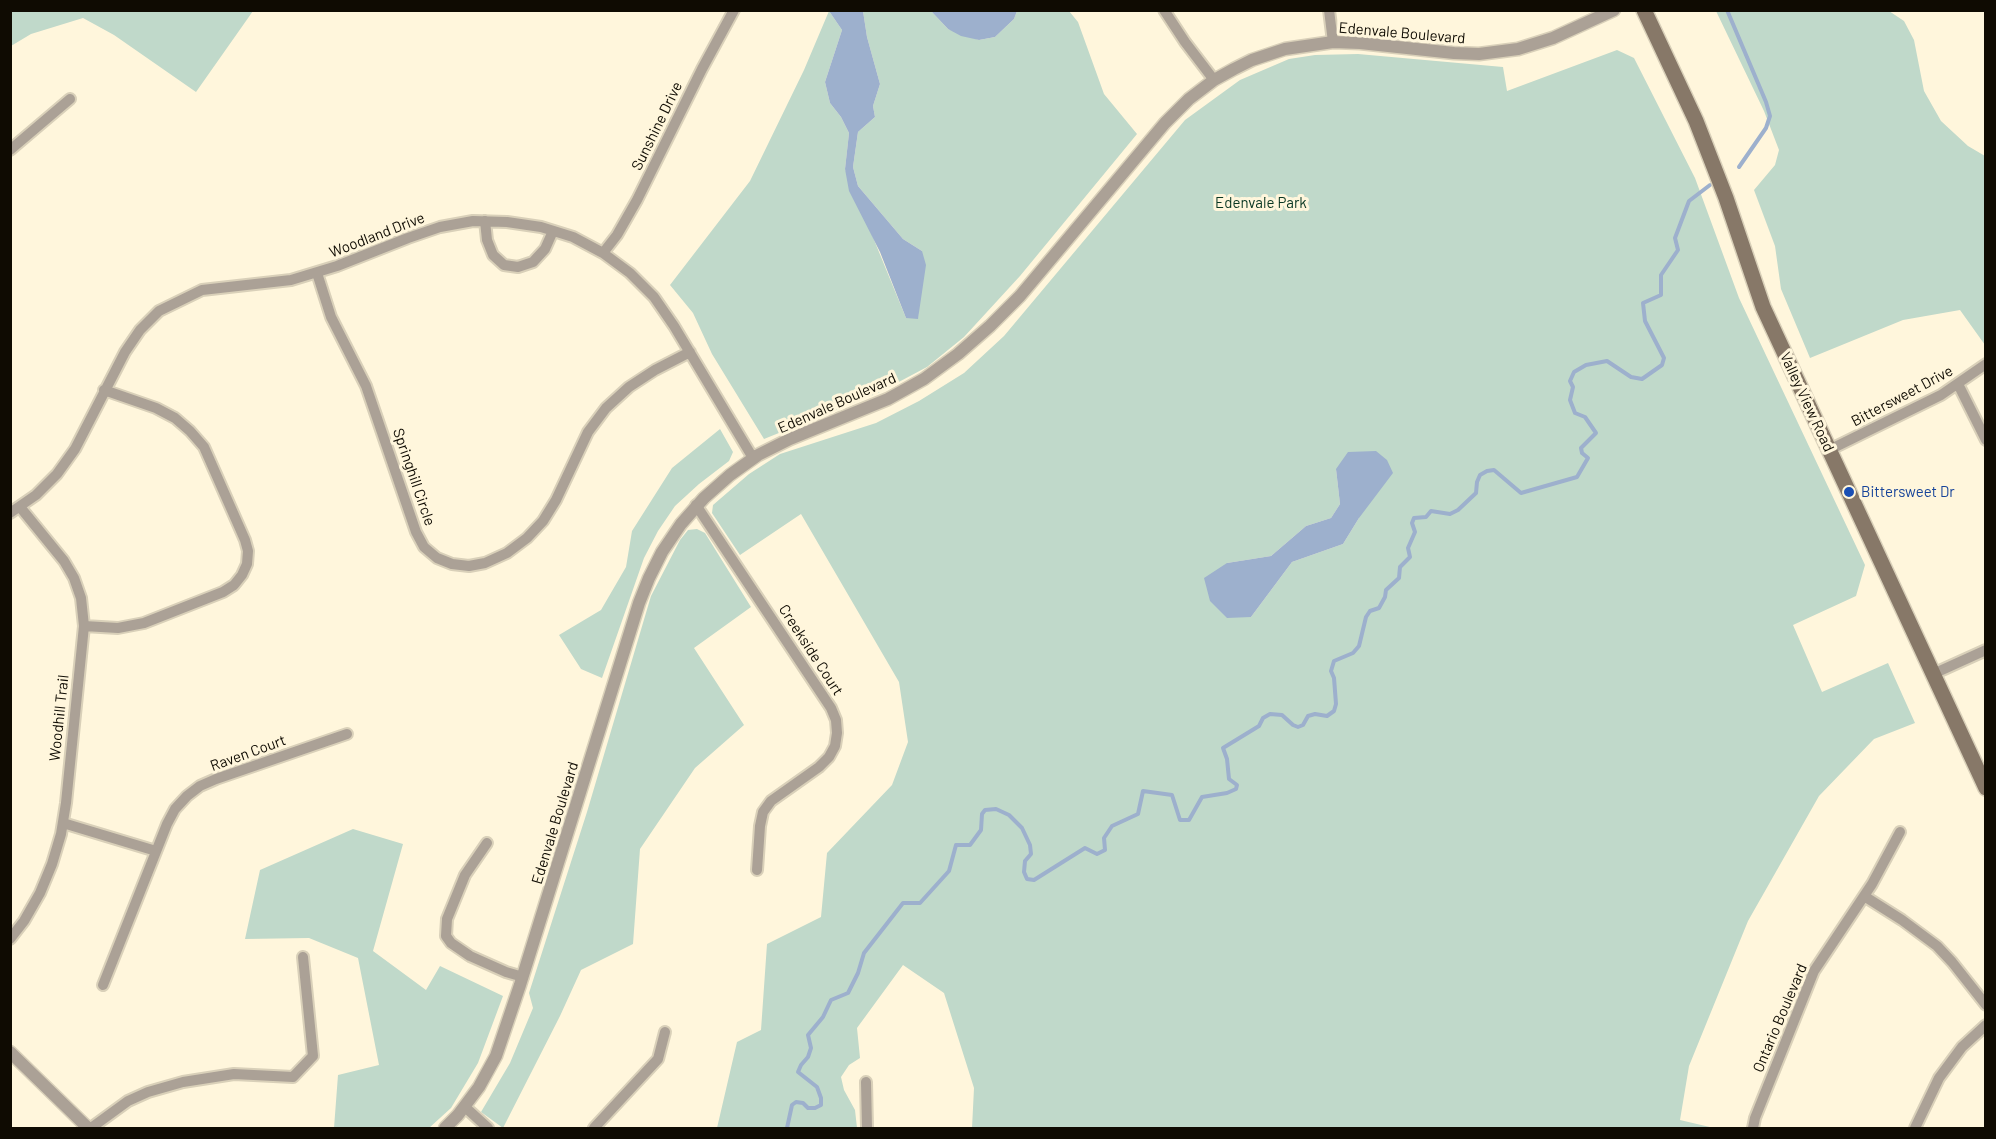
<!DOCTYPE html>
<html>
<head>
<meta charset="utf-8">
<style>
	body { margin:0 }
	#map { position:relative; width:1996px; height:1139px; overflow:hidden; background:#fff6dc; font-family:Barlow,sans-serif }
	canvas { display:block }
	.frame { position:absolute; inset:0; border:12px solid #0f0b02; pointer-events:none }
</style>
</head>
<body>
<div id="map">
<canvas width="1996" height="1139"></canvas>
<div class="frame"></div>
</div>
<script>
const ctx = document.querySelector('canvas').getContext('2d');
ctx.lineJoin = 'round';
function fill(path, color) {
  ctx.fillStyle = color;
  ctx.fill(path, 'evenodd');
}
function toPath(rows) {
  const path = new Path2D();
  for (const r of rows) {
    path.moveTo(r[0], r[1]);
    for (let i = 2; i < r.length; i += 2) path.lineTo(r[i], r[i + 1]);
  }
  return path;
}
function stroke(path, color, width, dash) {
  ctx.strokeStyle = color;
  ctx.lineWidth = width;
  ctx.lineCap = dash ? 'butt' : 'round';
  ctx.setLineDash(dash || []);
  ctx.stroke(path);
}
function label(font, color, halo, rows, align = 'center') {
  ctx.font = font + ' Barlow,sans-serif';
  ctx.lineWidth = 6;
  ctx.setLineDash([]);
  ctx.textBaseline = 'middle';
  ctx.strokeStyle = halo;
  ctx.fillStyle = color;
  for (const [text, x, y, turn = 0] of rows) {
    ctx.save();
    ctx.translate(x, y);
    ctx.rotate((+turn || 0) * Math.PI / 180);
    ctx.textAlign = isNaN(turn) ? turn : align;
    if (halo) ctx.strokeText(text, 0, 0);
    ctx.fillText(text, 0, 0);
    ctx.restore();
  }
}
fill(toPath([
	[11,10,253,10,253,11,196,92,114,35,83,18,31,34,11,46],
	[829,11,842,30,825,82,830,103,841,117,849,133,845,169,906,318,918,318,922,251,903,239,858,186,853,167,858,132,875,117,873,106,880,84,867,37,863,11,931,11,948,29,979,40,995,37,1014,19,1017,11,1069,11,1078,22,1104,94,1137,134,1020,276,964,337,927,367,878,393,764,439,712,354,693,313,670,285,750,181,804,70],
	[1716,11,1889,11,1904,21,1914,40,1924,91,1941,121,1968,146,1985,156,1985,345,1960,310,1903,320,1810,358,1781,289,1775,246,1754,190,1775,165,1779,150,1764,111],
	[1617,50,1634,58,1695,178,1739,298,1865,565,1856,596,1793,625,1822,692,1888,663,1915,723,1874,739,1819,796,1748,921,1689,1066,1680,1120,1714,1128,972,1128,974,1088,944,993,903,965,857,1028,860,1058,849,1065,841,1077,844,1090,855,1110,857,1128,717,1128,737,1042,761,1030,767,944,821,917,827,853,892,785,908,742,899,682,801,514,740,555,712,513,713,505,749,474,780,454,876,423,919,401,964,373,1004,336,1185,120,1240,80,1289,59,1315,55,1358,54,1503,67,1507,91],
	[1336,469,1359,518,1343,544,1292,562,1251,617,1227,563,1271,556,1306,526,1331,518,1340,504],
	[720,429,733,452,729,461,699,484,675,506,658,531,644,558,602,678,581,669,559,635,601,610,626,567,632,531,672,468],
	[697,529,705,533,751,607,694,648,744,725,695,768,640,849,633,944,581,970,560,1016,503,1128,481,1112,510,1063,533,1008,529,993,587,812,651,596,680,540,688,530],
	[353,829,403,844,373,951,426,990,440,966,503,996,478,1063,451,1108,429,1128,334,1128,338,1075,379,1065,358,958,309,938,245,939,260,870]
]), '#c0d9ca');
fill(toPath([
	[829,11,863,11,867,37,880,84,873,106,875,117,858,132,853,167,858,186,903,239,922,251,926,265,918,319,906,318,880,252,849,191,845,169,849,133,841,117,830,103,825,82,842,30],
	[931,11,1017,11,1014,19,995,37,979,40,961,36,948,29],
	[1376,451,1387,460,1393,473,1359,518,1343,544,1292,562,1251,617,1227,618,1210,601,1204,578,1227,563,1271,556,1306,526,1331,518,1340,504,1336,469,1348,452]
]), '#9db0cd');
stroke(toPath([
	[1727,10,1766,102,1770,116,1766,128,1739,167],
	[787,1128,792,1105,796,1102,803,1103,808,1108,815,1108,821,1105,821,1098,817,1087,798,1072,801,1065,808,1057,811,1048,808,1035,823,1017,831,1000,848,993,858,973,864,953,903,903,920,903,949,871,956,845,970,845,981,830,982,814,985,810,996,809,1009,815,1022,828,1030,845,1031,854,1025,861,1024,872,1027,879,1034,880,1085,848,1097,854,1105,850,1104,838,1112,826,1138,814,1143,791,1172,795,1180,820,1189,820,1202,797,1227,793,1236,789,1237,785,1229,779,1227,759,1223,748,1259,726,1263,718,1270,714,1282,715,1293,725,1298,727,1303,725,1308,716,1315,714,1327,716,1334,711,1336,704,1334,678,1331,671,1334,661,1353,653,1359,646,1366,617,1370,611,1379,608,1385,597,1386,590,1399,578,1400,567,1410,557,1408,548,1415,532,1412,523,1414,518,1426,517,1431,511,1450,514,1458,510,1476,493,1477,482,1480,475,1487,471,1494,470,1521,493,1577,477,1588,458,1582,453,1581,448,1596,433,1585,417,1575,413,1570,400,1573,387,1570,381,1574,372,1586,365,1607,361,1631,377,1642,379,1662,365,1664,358,1645,321,1643,303,1661,295,1661,275,1678,250,1675,238,1689,201,1710,185]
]), '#9db0cd', 4);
const minor = toPath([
	[1164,10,1185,42,1214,80],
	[1329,10,1333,42],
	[10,150,70,99],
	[485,221,487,240,493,255,504,265,518,267,533,262,545,249,553,231],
	[603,253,617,235,637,200,702,69,734,10],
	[317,273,331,317,366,386,416,532,424,547,437,558,452,564,469,566,485,563,507,553,527,538,543,521,556,500,588,432,606,408,629,387,655,370,690,352],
	[1958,384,1986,440],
	[1829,450,1941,395,1986,364],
	[696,505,831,708,836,720,837,733,835,746,829,757,819,767,771,801,763,812,760,826,757,870],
	[10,513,36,495,57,474,75,449,125,352,140,330,159,311,202,290,291,280,337,266,408,238,440,227,473,221,507,222,541,227,573,237,603,253,630,273,654,297,674,326,753,458],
	[84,626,118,628,144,623,223,592,234,585,242,575,247,564,248,551,245,540,204,447,190,431,175,418,156,408,104,390],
	[1933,674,1986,650],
	[63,823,156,851],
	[487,843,465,875,447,919,446,936,451,943,470,956,506,972,523,977],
	[1864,896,1902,920,1937,946,1952,962,1986,1005],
	[10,939,24,921,40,893,52,864,61,834,66,803,84,626,81,598,74,578,64,561,20,507],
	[103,985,167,824,175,809,187,796,200,786,216,779,347,734],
	[866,1082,867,1128],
	[465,1107,488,1128],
	[91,1128,128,1101,148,1092,183,1082,234,1074,293,1077,313,1056,303,957],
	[594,1128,658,1059,665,1032],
	[1753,1128,1755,1118,1814,971,1872,884,1900,832],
	[1915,1128,1939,1078,1962,1047,1986,1025]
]);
const tertiary = toPath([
	[10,1052,88,1128],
	[445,1128,458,1115,479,1087,496,1056,520,985,639,603,649,578,662,552,681,524,704,498,730,475,758,455,790,439,888,399,924,379,958,354,990,326,1020,296,1165,123,1189,99,1214,80,1234,69,1252,60,1285,49,1333,42,1360,43,1454,53,1479,54,1518,49,1553,38,1614,10]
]);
const secondary = toPath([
	[1644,10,1696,121,1726,198,1763,307,1986,788]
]);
stroke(minor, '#d9d0b9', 14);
stroke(tertiary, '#d9d0b9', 15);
stroke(secondary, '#d9d0b9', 18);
stroke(minor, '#aba196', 10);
stroke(tertiary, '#aba196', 12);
stroke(secondary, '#877868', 15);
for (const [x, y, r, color] of [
	[1849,492,6,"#1a4fb4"]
]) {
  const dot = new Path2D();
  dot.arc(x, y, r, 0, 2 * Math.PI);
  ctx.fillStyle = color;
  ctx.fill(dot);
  stroke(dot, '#fff6dc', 2);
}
label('15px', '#0f0b02', '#fff6dc', [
	["Edenvale Boulevard",1402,33,5],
	["Sunshine Drive",657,126,-64],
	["Woodland Drive",377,235,-21],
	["Bittersweet Drive",1902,396,-28],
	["Valley View Road",1807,402,65],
	["Edenvale Boulevard",837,403,-24],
	["Springhill Circle",414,477,71],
	["Creekside Court",811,650,57],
	["Woodhill Trail",59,718,-84],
	["Raven Court",248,753,-20],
	["Edenvale Boulevard",555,823,-73],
	["Ontario Boulevard",1780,1018,-67]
]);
label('15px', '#083622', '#fff6dc', [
	["Edenvale Park",1261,203]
]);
label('15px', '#164399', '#fff6dc', [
	["Bittersweet Dr",1861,492]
], 'left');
</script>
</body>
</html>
